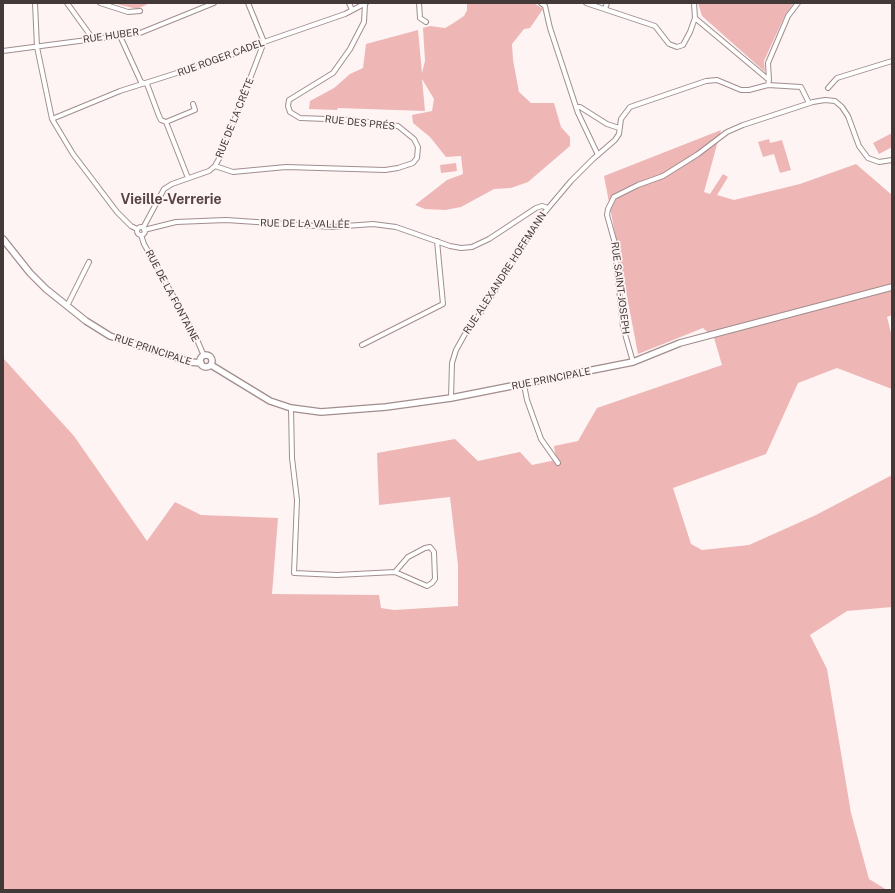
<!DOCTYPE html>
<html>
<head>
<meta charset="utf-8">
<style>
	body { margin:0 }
	#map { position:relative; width:895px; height:893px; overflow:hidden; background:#fef4f4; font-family:"Public Sans",sans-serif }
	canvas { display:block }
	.frame { position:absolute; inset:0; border:4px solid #423938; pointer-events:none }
</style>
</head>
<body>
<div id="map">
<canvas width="895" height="893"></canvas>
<div class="frame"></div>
</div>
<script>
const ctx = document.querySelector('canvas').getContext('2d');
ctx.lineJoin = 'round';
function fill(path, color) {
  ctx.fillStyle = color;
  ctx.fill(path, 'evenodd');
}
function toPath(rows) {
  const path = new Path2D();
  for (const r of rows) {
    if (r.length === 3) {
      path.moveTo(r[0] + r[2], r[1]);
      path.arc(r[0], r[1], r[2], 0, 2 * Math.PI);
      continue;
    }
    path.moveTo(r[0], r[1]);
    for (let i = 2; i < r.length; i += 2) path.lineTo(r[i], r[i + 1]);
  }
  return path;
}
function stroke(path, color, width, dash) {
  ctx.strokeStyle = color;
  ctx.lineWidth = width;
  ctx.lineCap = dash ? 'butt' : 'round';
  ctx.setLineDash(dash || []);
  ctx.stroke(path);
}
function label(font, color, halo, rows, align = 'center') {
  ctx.font = font + ' "Public Sans",sans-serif';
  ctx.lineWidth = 3.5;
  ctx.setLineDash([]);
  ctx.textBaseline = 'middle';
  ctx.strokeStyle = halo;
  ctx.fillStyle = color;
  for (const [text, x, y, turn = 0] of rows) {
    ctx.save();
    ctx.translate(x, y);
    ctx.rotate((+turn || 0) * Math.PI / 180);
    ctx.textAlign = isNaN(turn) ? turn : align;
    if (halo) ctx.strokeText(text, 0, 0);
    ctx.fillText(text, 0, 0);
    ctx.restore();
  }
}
fill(toPath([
	[113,3,150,3,137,9],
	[467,3,534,3,543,9,530,28,524,29,512,44,513,60,519,92,531,103,554,103,561,127,570,137,570,146,528,182,511,188,494,189,461,207,445,210,425,209,415,205,447,180,463,174,461,156,446,157,430,137,413,123,412,115,432,111,434,99,422,79,425,111,338,108,337,110,309,109,310,101,334,88,350,74,363,68,366,44,418,30,422,73,425,61,423,28,430,26,445,28,452,24,464,16,467,10],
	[698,3,794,3,785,15,764,61,765,72,702,16],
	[721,130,704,192,710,194,723,174,728,177,717,195,734,200,800,184,856,164,892,195,892,315,887,317,892,337,892,389,837,368,798,383,766,454,673,488,691,544,702,550,749,545,816,515,892,475,892,607,847,611,810,635,827,669,851,813,869,879,887,890,3,890,3,358,74,436,147,541,175,502,201,515,278,518,272,594,379,595,381,608,394,610,458,606,458,565,450,497,379,505,377,453,455,439,478,461,520,452,532,465,556,460,554,446,578,441,597,408,722,365,714,338,703,328,638,354,604,176],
	[892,133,892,147,879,154,873,143],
	[769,139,770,143,782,140,791,170,780,173,774,154,763,157,758,142],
	[456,163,457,171,441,173,440,165]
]), '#efb6b6');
const street = toPath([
	[35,3,37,47,52,119,73,154,117,212,131,226,137,229],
	[67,3,93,39],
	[100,3,128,12,140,11],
	[248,3,264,42],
	[349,3,352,10],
	[419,3,420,18,426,22],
	[541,3,545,6,550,28,578,113,598,155],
	[586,3,655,26,669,44,677,47,683,45,690,32,695,18,694,3],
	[605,9,607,3],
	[695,18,769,80,768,85,801,87,809,103],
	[120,36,141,82,147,84,159,116,161,120,166,122,188,178],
	[3,51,140,33,214,3],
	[769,80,768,63,788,16,798,3],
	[828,88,837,78,892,61],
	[577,107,580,107,607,124,619,128],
	[52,119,120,91,221,59,264,42,345,14,366,3],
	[166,122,195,110,193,104],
	[215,166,233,172,286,167,385,170,398,168,413,163,417,158,418,147,414,139,398,126,353,120,300,118,290,112,288,106,289,100,333,73,350,49,364,22,365,4],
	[141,231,4],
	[143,228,164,189,172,184,209,171,215,166,221,155,264,42],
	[144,230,176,222,226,220,332,227,373,224,396,227,450,246,461,248,472,247,489,239,536,208,542,206,548,208],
	[141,235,144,244,195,335,204,356],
	[67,306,89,262],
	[362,345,443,304,437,241],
	[633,362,623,327,614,240,607,215,608,209,614,197,638,185,663,176,698,154,727,132,743,125,813,102,825,100,835,101,842,107,848,116,859,146,868,158,879,162,892,160],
	[524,385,527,400,541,439,558,463],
	[451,398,452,363,456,350,465,334,485,307,539,219,571,181,593,159,615,140,619,134,621,119,630,107,706,81,717,80,741,90,749,90,768,85],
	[291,408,292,458,297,500,294,573,337,575,395,572,427,586,432,583,435,579,434,552,430,547,425,548,408,557,395,572]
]);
const secondary = toPath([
	[3,239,30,273,46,289,86,321,110,336,128,342,190,362,201,363],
	[206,361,6],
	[211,365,270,401,291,408,321,412,386,407,451,398,633,362,680,343,892,287]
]);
stroke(street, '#a28d8d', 6);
stroke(secondary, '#a28d8d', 8);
stroke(street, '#fff', 4);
stroke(secondary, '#fff', 5.5);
label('10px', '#423938', '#fef4f4', [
	["RUE HUBER",111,36,-8],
	["RUE ROGER CADEL",221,58,-20],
	["RUE DE LA CRÊTE",235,118,-68],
	["RUE DES PRÉS",360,123,6],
	["RUE DE LA VALLÉE",305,224,1],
	["RUE ALEXANDRE HOFFMANN",505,273,-57],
	["RUE SAINT-JOSEPH",620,288,83],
	["RUE DE LA FONTAINE",172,296,62],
	["RUE PRINCIPALE",153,350,18],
	["RUE PRINCIPALE",551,379,-11]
]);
label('bold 14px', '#564343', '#fef4f4', [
	["Vieille-Verrerie",171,200]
]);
</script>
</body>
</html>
